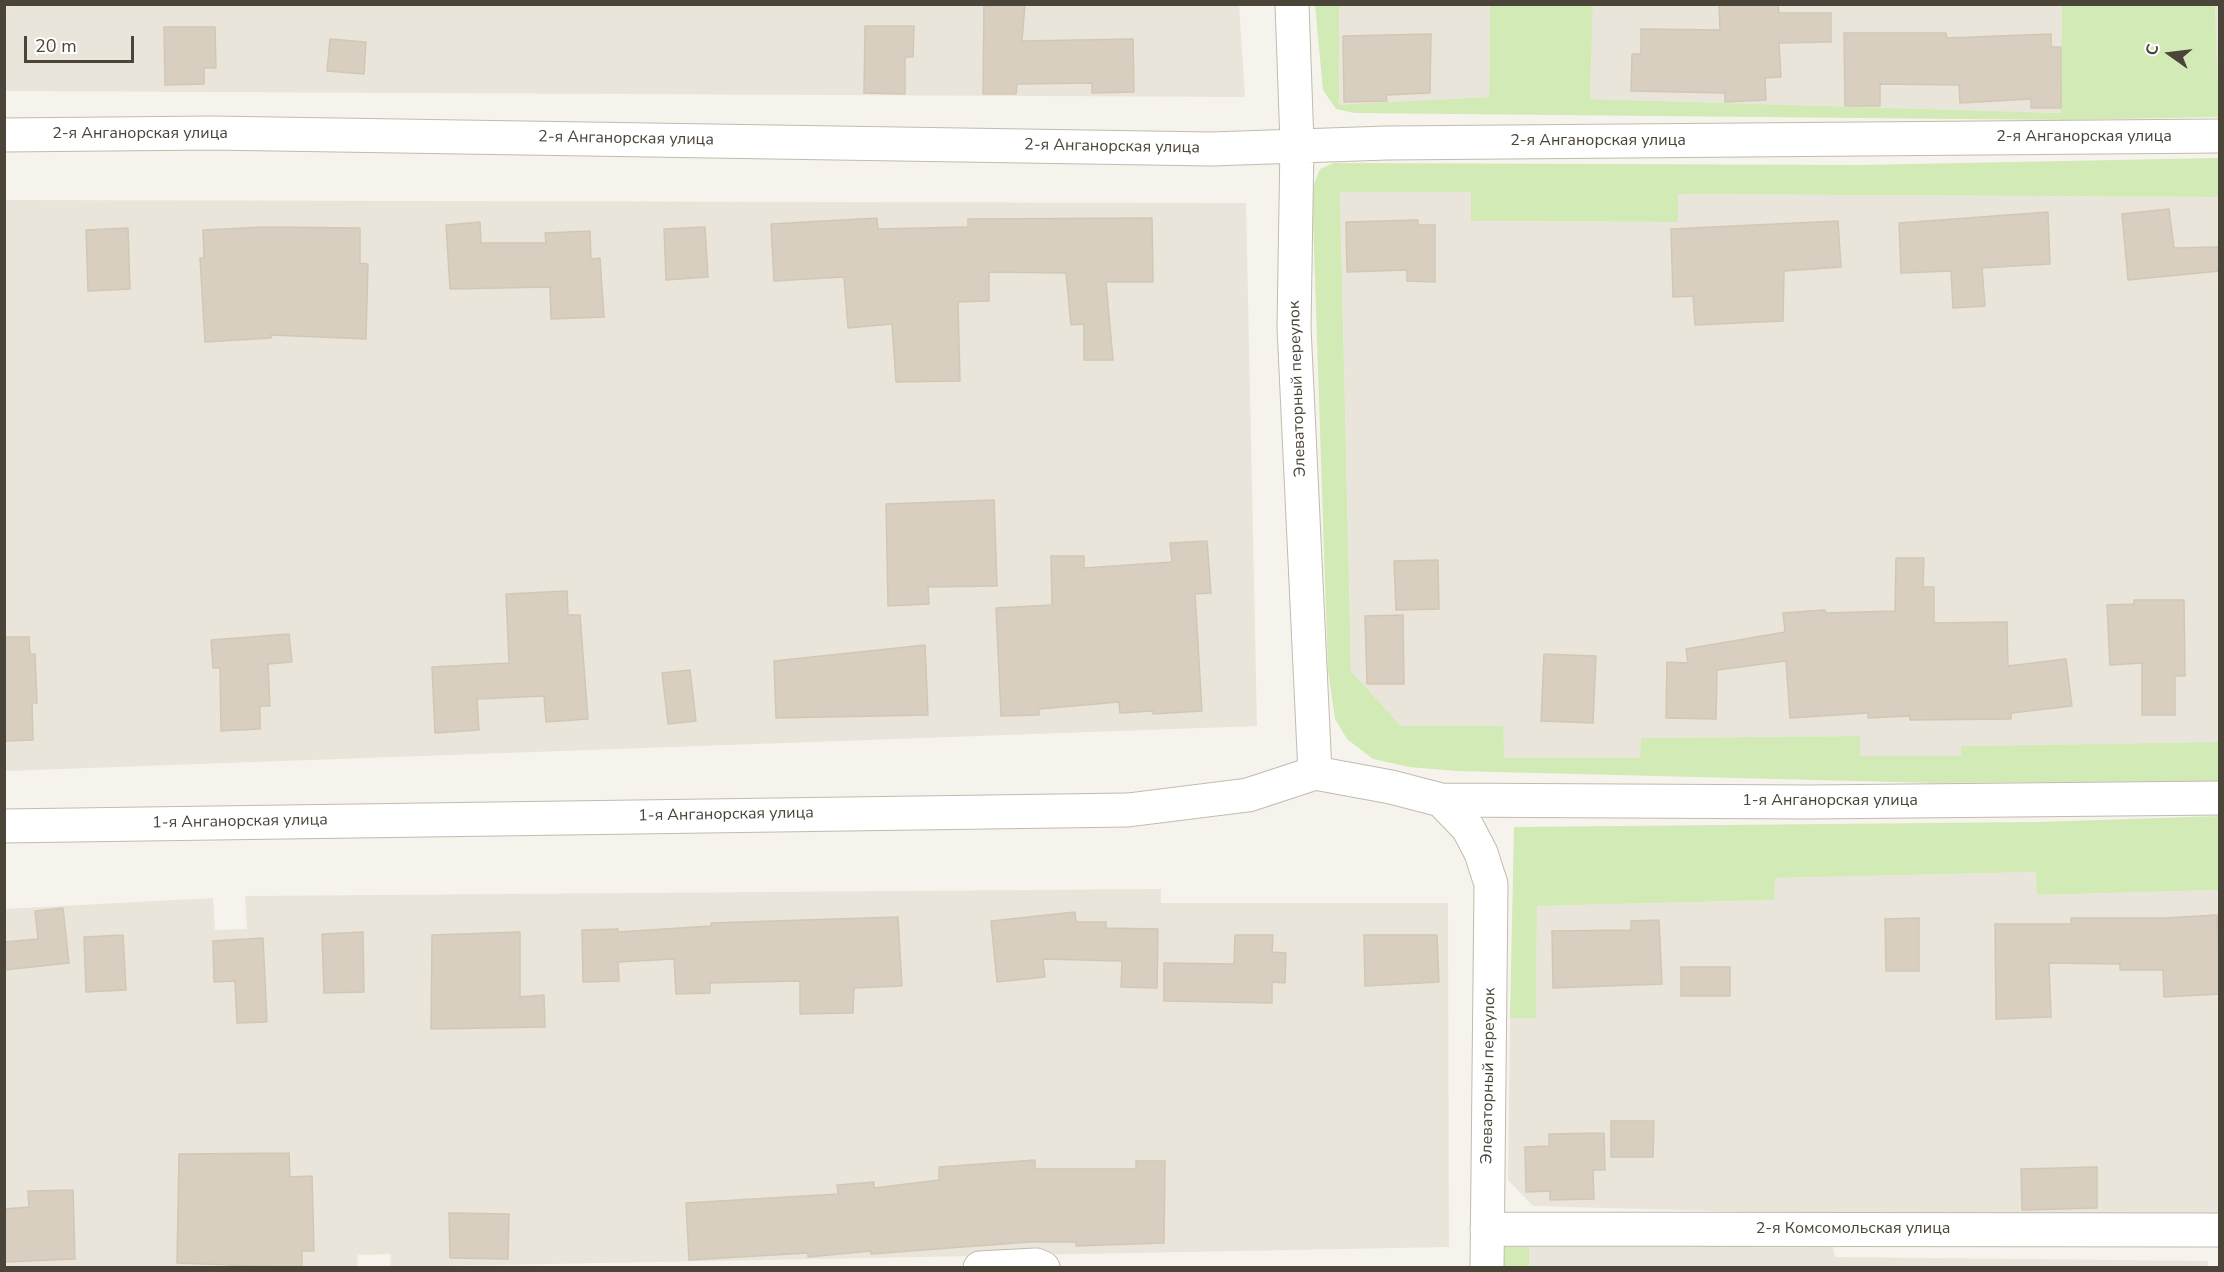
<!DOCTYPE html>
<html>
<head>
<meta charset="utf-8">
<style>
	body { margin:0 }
	#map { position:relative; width:2224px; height:1272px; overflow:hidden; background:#f6f3ec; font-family:"Nunito Sans",sans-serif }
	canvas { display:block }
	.frame { position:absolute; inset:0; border:6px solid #4b4439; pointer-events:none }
	.north { position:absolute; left:2140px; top:24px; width:60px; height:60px; -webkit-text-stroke:4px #fff; paint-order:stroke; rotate:284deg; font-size:16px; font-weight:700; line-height:24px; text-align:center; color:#4b4439 }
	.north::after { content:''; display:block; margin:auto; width:21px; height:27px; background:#4b4439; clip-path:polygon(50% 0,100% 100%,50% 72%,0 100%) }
	.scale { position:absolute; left:24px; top:36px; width:110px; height:27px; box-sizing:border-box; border:3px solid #4b4439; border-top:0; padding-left:8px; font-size:18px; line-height:21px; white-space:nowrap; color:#4b4439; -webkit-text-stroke:4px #fff; paint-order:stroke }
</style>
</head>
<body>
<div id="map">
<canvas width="2224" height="1272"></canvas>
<div class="frame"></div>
<div class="north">С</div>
<div class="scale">20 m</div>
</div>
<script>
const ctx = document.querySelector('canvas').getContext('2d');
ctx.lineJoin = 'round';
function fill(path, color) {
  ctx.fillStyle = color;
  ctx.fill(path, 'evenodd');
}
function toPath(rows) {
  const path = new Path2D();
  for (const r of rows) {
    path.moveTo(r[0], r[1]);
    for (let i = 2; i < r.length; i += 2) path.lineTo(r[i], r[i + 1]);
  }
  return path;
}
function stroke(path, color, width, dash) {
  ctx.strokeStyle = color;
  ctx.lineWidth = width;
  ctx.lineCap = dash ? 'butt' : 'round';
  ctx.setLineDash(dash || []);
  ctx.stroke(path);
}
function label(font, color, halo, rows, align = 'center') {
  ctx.font = font + ' "Nunito Sans",sans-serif';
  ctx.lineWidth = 6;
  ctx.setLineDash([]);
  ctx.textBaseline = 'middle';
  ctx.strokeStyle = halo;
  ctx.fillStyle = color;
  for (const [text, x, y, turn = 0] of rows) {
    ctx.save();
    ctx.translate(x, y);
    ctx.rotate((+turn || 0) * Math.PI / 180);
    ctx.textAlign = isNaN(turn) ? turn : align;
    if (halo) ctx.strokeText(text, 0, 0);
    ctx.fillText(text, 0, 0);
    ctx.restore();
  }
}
fill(toPath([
	[1239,4,1245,97,5,91,5,5],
	[1339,5,1490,5,1489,97,1338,106],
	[1593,5,2062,5,2061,113,1590,99],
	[2215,5,2220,5,2218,100],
	[1340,192,1471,192,1471,221,1677,222,1678,194,2219,197,2219,742,1961,746,1962,756,1860,756,1859,736,1642,738,1640,758,1503,758,1503,726,1401,726,1351,671],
	[4,200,1246,203,1257,726,5,771],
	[2037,872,2037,895,2219,890,2219,1214,2035,1220,1533,1206,1508,1180,1510,1018,1536,1018,1537,906,1774,900,1774,878],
	[1161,889,1161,903,1448,903,1449,1247,390,1267,391,1254,358,1255,357,1268,260,1268,260,1265,5,1268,5,909,213,898,215,930,247,929,245,896],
	[1832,1239,1835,1257,2208,1261,2208,1267,1529,1268,1529,1247]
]), '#eae5da');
fill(toPath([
	[1593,5,1590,99,2061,113,2062,5,2215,5,2219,117,2063,120,1355,113,1336,109,1323,90,1315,5,1339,5,1339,105,1489,97,1490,5],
	[2219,158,2219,197,1678,194,1678,222,1471,221,1471,192,1340,192,1351,671,1401,726,1503,726,1504,758,1640,758,1641,738,1860,736,1860,756,1961,756,1961,746,2219,742,2219,781,1935,783,1457,771,1409,767,1373,759,1347,739,1335,719,1328,671,1312,189,1320,169,1334,163,1859,165],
	[2219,816,2219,890,2037,895,2036,872,1775,878,1774,900,1537,906,1536,1018,1510,1018,1514,827,2038,822],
	[1502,1247,1529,1247,1529,1267,1501,1268]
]), '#d2eab5');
const building = toPath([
	[984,4,1025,4,1022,41,1133,39,1134,92,1092,93,1092,83,1017,84,1016,94,983,94,984,4],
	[1719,4,1778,4,1779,13,1831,13,1831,42,1779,43,1781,77,1765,78,1766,100,1725,102,1725,93,1631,91,1632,54,1641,54,1641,29,1720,30,1719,4],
	[865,26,914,26,913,57,905,57,905,94,864,93,865,26],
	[164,27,215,27,216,68,204,68,204,84,165,85,164,27],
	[1844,33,1946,33,1947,38,2051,34,2051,47,2061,47,2061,108,2031,108,2031,99,1960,103,1959,85,1880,84,1880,106,1845,106,1844,33],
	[1431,34,1430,93,1386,95,1387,101,1344,102,1343,36,1431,34],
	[330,39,366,42,364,74,327,71,330,39],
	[2169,209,2174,248,2220,247,2220,271,2128,280,2122,214,2169,209],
	[2048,212,2050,264,1982,268,1985,306,1953,308,1951,271,1901,273,1899,223,2048,212],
	[877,218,878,229,968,227,968,219,1152,218,1153,282,1106,282,1113,360,1084,360,1084,324,1071,325,1066,273,989,272,989,301,958,302,960,381,896,382,892,324,848,328,844,277,774,281,771,224,877,218],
	[1418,220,1418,225,1435,225,1435,282,1407,281,1407,270,1347,272,1346,222,1418,220],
	[1838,221,1841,267,1784,271,1783,321,1695,325,1693,296,1673,297,1671,229,1838,221],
	[480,222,481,243,546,243,545,233,590,231,591,259,600,258,604,317,551,319,550,287,450,289,446,225,480,222],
	[266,227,360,228,360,263,368,264,366,339,271,335,271,338,205,342,200,258,204,258,203,230,266,227],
	[705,227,708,277,666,280,664,229,705,227],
	[128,228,130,289,88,291,86,230,128,228],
	[994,500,997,586,928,587,929,604,888,606,886,504,994,500],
	[1207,541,1211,593,1195,594,1202,711,1153,714,1153,711,1120,713,1119,702,1039,709,1039,715,1001,716,996,608,1052,605,1051,556,1084,556,1084,568,1172,562,1170,543,1207,541],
	[1896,558,1924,558,1923,587,1934,587,1934,623,2007,622,2008,666,2066,659,2072,706,2011,713,2011,719,1910,720,1910,716,1868,718,1868,713,1790,718,1786,661,1717,670,1716,719,1666,718,1667,662,1688,663,1686,649,1785,632,1783,613,1825,610,1826,613,1895,611,1896,558],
	[1438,560,1439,609,1396,610,1394,561,1438,560],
	[567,591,568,615,580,615,588,719,546,722,544,696,477,699,479,730,435,733,432,667,509,663,506,594,567,591],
	[2134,600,2184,600,2185,676,2175,676,2175,715,2142,715,2142,663,2110,665,2107,605,2134,604,2134,600],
	[1403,615,1404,684,1367,684,1365,616,1403,615],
	[289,634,292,662,268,664,270,706,260,706,260,729,221,731,220,668,213,668,211,640,289,634],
	[4,637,29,637,30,654,35,654,37,703,32,703,33,740,4,741,4,637],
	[925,645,928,715,776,718,774,661,925,645],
	[1544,654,1596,656,1593,723,1541,721,1544,654],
	[690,670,696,721,668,724,662,673,690,670],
	[63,908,69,963,4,970,4,942,38,939,35,911,63,908],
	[1075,912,1076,922,1106,922,1106,928,1158,929,1157,988,1121,987,1122,961,1043,959,1045,977,997,982,991,921,1075,912],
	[2217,915,2220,994,2164,997,2163,970,2120,970,2120,964,2049,963,2051,1017,1996,1019,1995,924,2071,924,2071,918,2165,918,2217,915],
	[898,917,902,986,854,988,853,1013,800,1014,800,981,710,983,710,993,676,994,674,959,618,962,619,981,583,982,582,930,618,929,618,932,711,926,711,923,898,917],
	[1919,918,1919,971,1886,971,1885,919,1919,918],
	[1659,920,1662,984,1553,988,1552,931,1631,930,1631,921,1659,920],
	[363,932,364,992,324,993,322,934,363,932],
	[520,932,520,997,544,995,545,1027,431,1029,432,935,520,932],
	[123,935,126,990,86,992,84,937,123,935],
	[1235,935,1273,935,1272,952,1286,953,1285,983,1272,982,1272,1003,1164,1001,1164,963,1234,964,1235,935],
	[1364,935,1437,935,1439,982,1365,986,1364,935],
	[263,938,267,1022,237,1023,235,981,214,982,213,941,263,938],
	[1681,967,1730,967,1730,996,1681,996,1681,967],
	[1611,1121,1654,1121,1653,1157,1611,1157,1611,1121],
	[1604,1133,1605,1170,1593,1170,1594,1199,1550,1200,1550,1191,1526,1192,1525,1147,1549,1146,1549,1134,1604,1133],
	[289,1153,290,1177,312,1176,314,1251,302,1251,302,1268,177,1263,179,1154,289,1153],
	[1035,1160,1035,1169,1136,1169,1136,1161,1165,1161,1164,1243,1076,1246,1076,1242,1029,1242,871,1254,871,1251,808,1257,808,1253,689,1260,686,1203,838,1194,837,1185,874,1182,874,1188,939,1180,939,1167,1035,1160],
	[2097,1167,2097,1208,2022,1210,2021,1169,2097,1167],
	[73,1190,75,1259,4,1262,4,1209,29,1207,28,1191,73,1190],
	[449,1213,509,1214,508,1259,450,1258,449,1213]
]);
fill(building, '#d8cfc1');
stroke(building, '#d3c7b4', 1.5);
const minor = toPath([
	[1292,4,1297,144,1294,327,1315,773],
	[4,135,212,133,1211,149,1387,143,2220,136],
	[1441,800,1809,802,2220,798],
	[4,826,1128,810,1248,795,1315,773,1391,787,1441,800,1468,828,1481,853,1491,884,1487,1268],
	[1487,1229,2220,1230],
	[980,1268,1036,1265,1043,1268]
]);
stroke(minor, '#c2bbae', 35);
stroke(minor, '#fff', 33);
label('16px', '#4b4439', '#fff', [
	["2-я Анганорская улица",140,134],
	["2-я Анганорская улица",2084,137],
	["2-я Анганорская улица",626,139,1],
	["2-я Анганорская улица",1598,141],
	["2-я Анганорская улица",1112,147,1],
	["Элеваторный переулок",1298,389,-92],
	["1-я Анганорская улица",1830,801],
	["1-я Анганорская улица",726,815,-1],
	["1-я Анганорская улица",240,822,-1],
	["Элеваторный переулок",1489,1076,-89],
	["2-я Комсомольская улица",1853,1229]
]);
</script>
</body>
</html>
